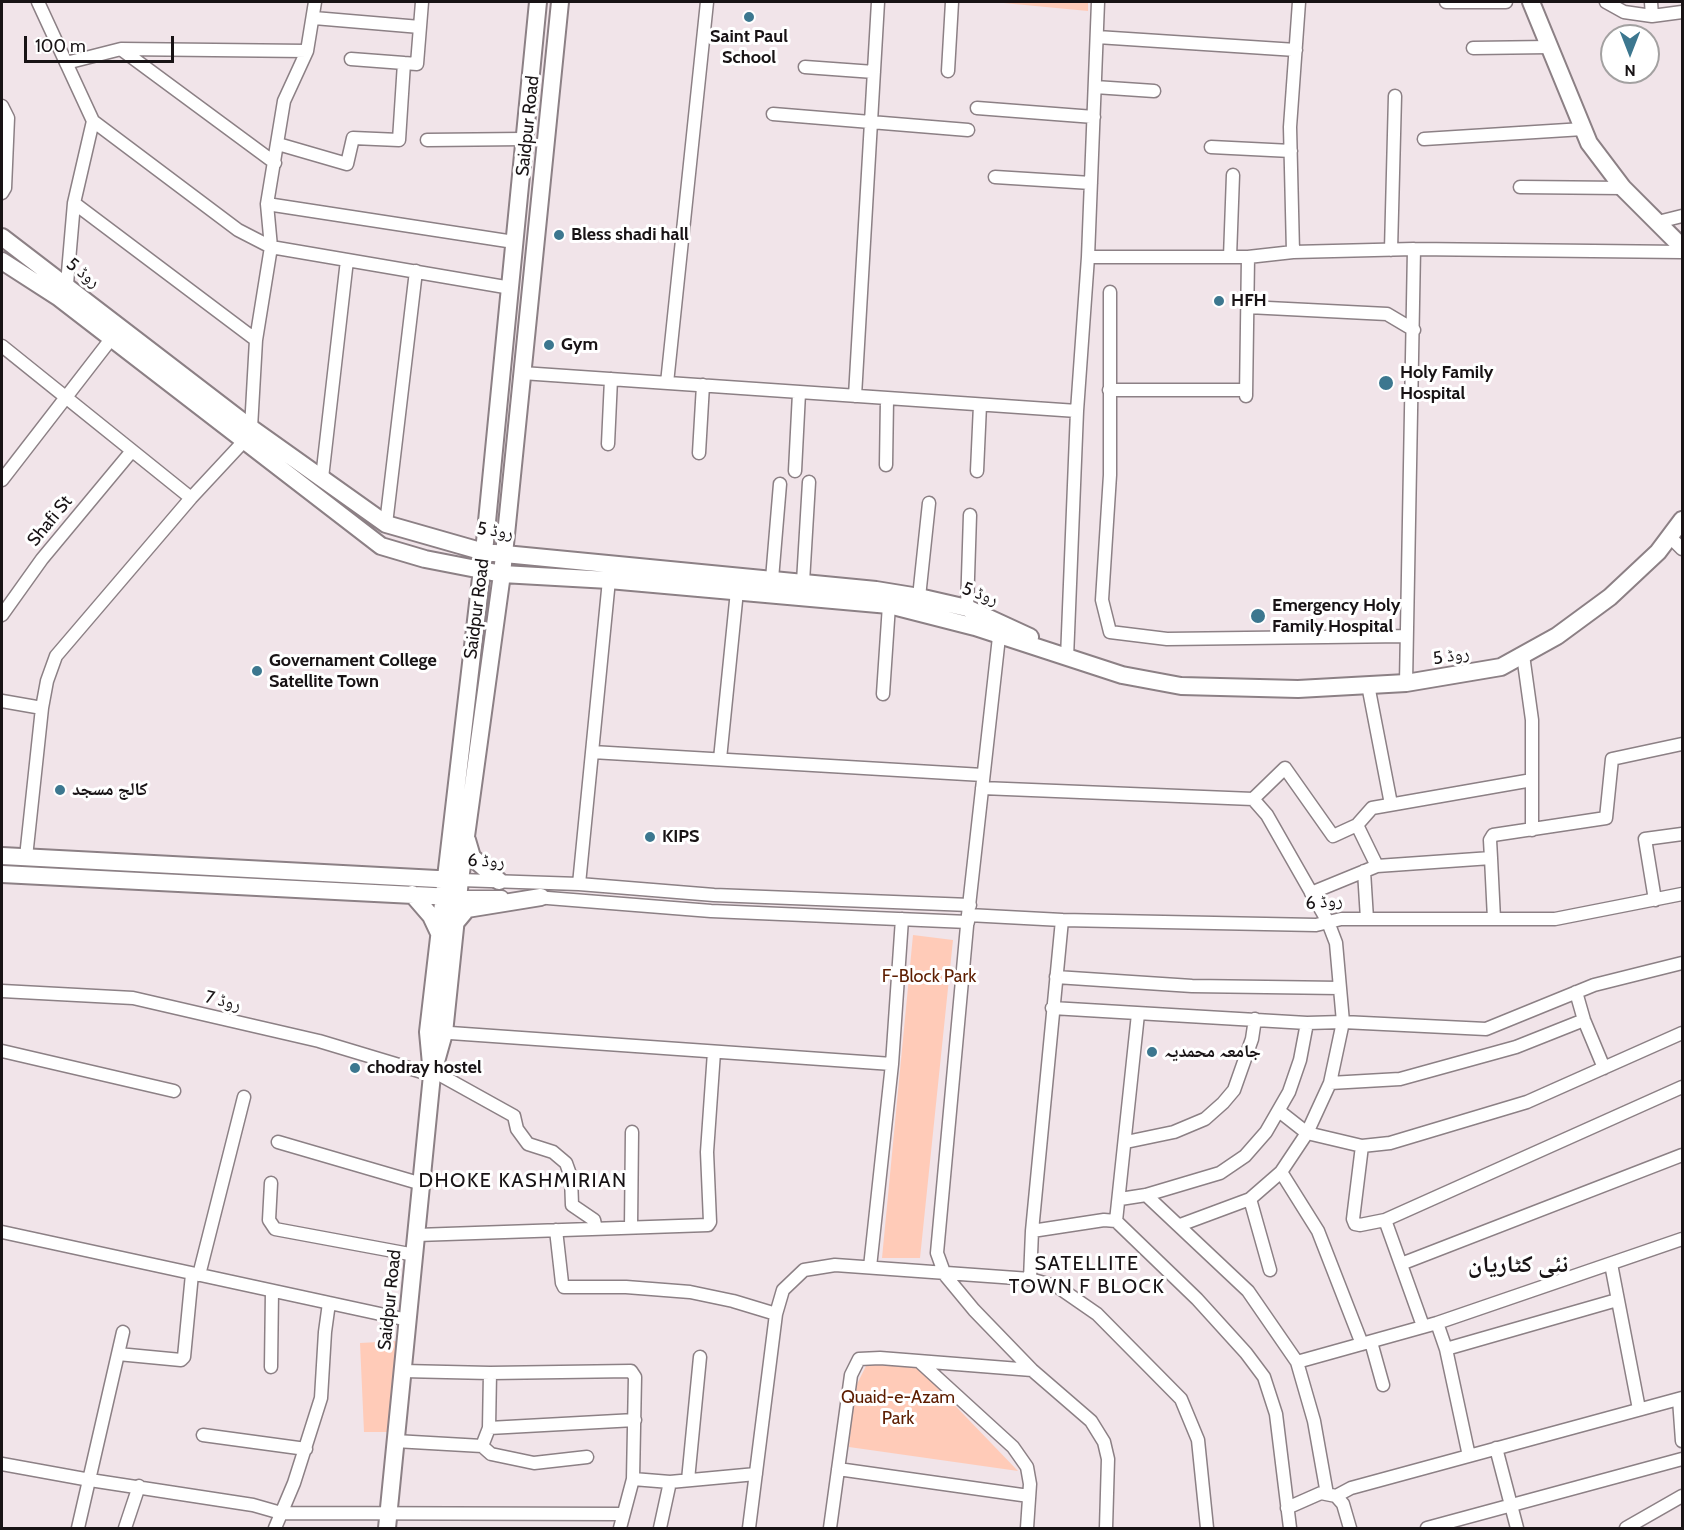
<!DOCTYPE html>
<html>
<head>
<meta charset="utf-8">
<style>
	body { margin:0 }
	#map { position:relative; width:1684px; height:1530px; overflow:hidden; background:#f1e4e9; font-family:Cabin,sans-serif }
	canvas { display:block }
	.frame { position:absolute; inset:0; border:3px solid #181315; pointer-events:none }
	.north { position:absolute; left:1600px; top:24px; width:60px; height:60px; box-sizing:border-box; background:#fff; border:2px solid #a3a1a1; border-radius:50%; rotate:180deg; font-size:16px; font-weight:700; line-height:24px; text-align:center; color:#181315 }
	.north::after { content:''; display:block; margin:auto; width:21px; height:27px; background:#3c778f; clip-path:polygon(50% 0,100% 100%,50% 72%,0 100%) }
	.scale { position:absolute; left:24px; top:36px; width:150px; height:27px; box-sizing:border-box; border:3px solid #181315; border-top:0; padding-left:8px; font-size:18px; line-height:21px; white-space:nowrap; color:#181315; -webkit-text-stroke:4px #fff; paint-order:stroke }
</style>
</head>
<body>
<div id="map">
<canvas width="1684" height="1530"></canvas>
<div class="frame"></div>
<div class="north">N</div>
<div class="scale">100 m</div>
</div>
<script>
const ctx = document.querySelector('canvas').getContext('2d');
ctx.lineJoin = 'round';
function fill(path, color) {
  ctx.fillStyle = color;
  ctx.fill(path, 'evenodd');
}
function toPath(rows) {
  const path = new Path2D();
  for (const r of rows) {
    path.moveTo(r[0], r[1]);
    for (let i = 2; i < r.length; i += 2) path.lineTo(r[i], r[i + 1]);
  }
  return path;
}
function stroke(path, color, width, dash) {
  ctx.strokeStyle = color;
  ctx.lineWidth = width;
  ctx.lineCap = dash ? 'butt' : 'round';
  ctx.setLineDash(dash || []);
  ctx.stroke(path);
}
function label(font, color, halo, rows, align = 'center') {
  ctx.font = font + ' Cabin,"Noto Naskh Arabic",sans-serif';
  ctx.lineWidth = 6;
  ctx.setLineDash([]);
  ctx.textBaseline = 'middle';
  ctx.strokeStyle = halo;
  ctx.fillStyle = color;
  for (const [text, x, y, turn = 0] of rows) {
    ctx.save();
    ctx.translate(x, y);
    ctx.rotate((+turn || 0) * Math.PI / 180);
    ctx.textAlign = isNaN(turn) ? turn : align;
    if (halo) ctx.strokeText(text, 0, 0);
    ctx.fillText(text, 0, 0);
    ctx.restore();
  }
}
fill(toPath([
	[993,2,1088,2,1088,11],
	[913,935,953,940,920,1258,882,1258],
	[398,1341,389,1432,364,1432,360,1343],
	[867,1364,915,1364,1018,1471,849,1447,855,1388]
]), '#ffcbb8');
const minor = toPath([
	[38,2,93,121,74,203,67,284,62,291],
	[1446,2,1506,2],
	[1606,2,1624,12,1652,16,1682,12],
	[1651,2,1652,16],
	[314,18,420,27],
	[1097,37,1296,50],
	[1473,48,1549,47],
	[122,50,275,163],
	[351,59,417,64,422,2],
	[66,63,121,49,307,51],
	[805,67,874,72],
	[948,71,952,2],
	[1095,87,1154,91],
	[2,106,8,118,5,188,2,193],
	[977,108,1094,117],
	[773,114,968,130],
	[93,121,238,230,271,247,511,288],
	[1424,139,1583,129],
	[427,140,524,139],
	[278,144,347,164,353,138,399,140,404,63],
	[1211,147,1291,151],
	[995,177,1091,183],
	[1520,187,1623,188],
	[74,203,256,340],
	[267,204,514,242],
	[1658,222,1682,216],
	[1391,250,1395,96],
	[1293,252,1290,127,1299,2],
	[1088,257,1248,257,1293,252,1414,249,1682,252],
	[1230,257,1233,175],
	[1110,292,1110,475,1102,600,1110,632,1167,639,1405,636],
	[1248,307,1387,314,1414,330],
	[2,346,191,498],
	[522,373,1077,411],
	[667,383,707,2],
	[1109,390,1246,390],
	[855,396,878,2],
	[1246,396,1248,257],
	[251,428,256,340,271,247,267,204,284,101,307,51,315,2],
	[608,444,611,379],
	[699,453,703,385],
	[886,465,887,399],
	[795,471,799,393],
	[977,471,980,405],
	[322,478,347,260],
	[2,480,111,339],
	[386,524,416,271],
	[1670,537,1682,549],
	[772,579,780,484],
	[803,582,809,482],
	[919,597,929,503],
	[967,608,970,515],
	[2,615,42,559,131,452],
	[1000,628,968,915,937,1253,945,1275,974,1310,1032,1370,1091,1421,1104,1442,1108,1459,1106,1528],
	[1523,655,1532,720,1532,830],
	[1067,658,1077,411,1088,257,1098,2],
	[1406,683,1414,249],
	[1368,685,1391,804],
	[883,694,889,605],
	[2,701,42,708],
	[592,752,983,775],
	[720,759,737,591],
	[982,788,1253,799,1285,768,1333,836,1357,825,1372,808,1532,780],
	[1357,825,1377,866],
	[26,857,42,708,47,681,56,656,191,498,245,440],
	[1491,858,1494,919],
	[1364,871,1367,919],
	[460,880,579,884,714,895,970,905],
	[579,884,609,580],
	[1311,893,1377,866,1491,858,1490,840,1493,835,1606,818,1612,759,1682,744],
	[460,897,502,897],
	[535,897,711,911,968,922],
	[1655,900,1645,839,1682,834],
	[968,915,1062,920,1316,925,1341,919,1555,919,1682,894],
	[1056,977,1192,986,1340,988],
	[2,991,133,998,319,1041,432,1075],
	[1576,992,1584,1020,1604,1068],
	[1052,1008,1307,1023,1343,1022,1486,1029,1594,985,1682,963],
	[436,1032,892,1064,902,919],
	[2,1051,174,1091],
	[433,1071,514,1116,517,1129,528,1144,553,1152,566,1163,571,1177,572,1205,594,1220,596,1229],
	[1330,1083,1400,1079,1516,1047,1584,1020],
	[1279,1111,1307,1133,1362,1146,1390,1143,1527,1102,1682,1033],
	[278,1142,422,1184],
	[1126,1142,1174,1132,1205,1119,1223,1103,1234,1090,1252,1039,1255,1019],
	[1362,1146,1353,1219,1355,1224,1360,1225,1385,1220,1682,1087],
	[1281,1172,1318,1231,1362,1344],
	[271,1183,269,1220,275,1229,415,1255],
	[1146,1195,1248,1291,1297,1362,1437,1323,1682,1239],
	[1120,1199,1146,1195,1220,1173,1245,1156,1266,1132,1289,1092,1300,1060,1307,1023],
	[1250,1199,1270,1270],
	[1385,1220,1423,1326],
	[1116,1221,1138,1014],
	[1180,1225,1250,1199,1281,1172,1307,1133,1330,1083,1343,1022,1336,943,1328,922,1267,815,1253,799],
	[631,1227,632,1132],
	[556,1230,562,1283,564,1287,626,1287,690,1292,733,1301,776,1314],
	[1032,1231,1104,1220,1116,1221,1197,1299,1246,1353,1264,1377,1276,1414,1290,1528],
	[2,1232,408,1320],
	[417,1235,708,1225,710,1222,707,1152,714,1052],
	[1401,1264,1682,1155],
	[1611,1264,1639,1409],
	[870,1267,892,1064],
	[199,1275,244,1097],
	[1030,1279,1032,1231,1062,920],
	[1437,1323,1446,1349,1469,1456],
	[1371,1342,1383,1385],
	[1446,1349,1617,1300],
	[118,1354,181,1360,184,1357,192,1274],
	[1297,1362,1314,1421,1327,1494],
	[921,1363,1013,1447,1027,1467,1030,1484,1027,1528],
	[271,1367,272,1291],
	[403,1371,490,1373,631,1371,635,1377,633,1479],
	[1679,1399,1682,1441],
	[489,1428,490,1373],
	[203,1435,306,1449],
	[395,1441,482,1446,489,1428,635,1420],
	[482,1446,491,1454,534,1463,587,1457],
	[1496,1448,1517,1528],
	[2,1464,90,1480,253,1505,281,1513,622,1514],
	[838,1469,1029,1496],
	[688,1480,700,1357],
	[1336,1496,1351,1488,1682,1398],
	[1287,1508,1321,1493,1336,1496,1343,1504,1350,1528],
	[78,1528,123,1332],
	[125,1528,139,1486],
	[275,1528,294,1483,321,1398,325,1332,329,1303],
	[620,1528,633,1479,670,1482,756,1474],
	[660,1528,670,1482],
	[749,1528,776,1314,783,1290,804,1270,835,1265,1030,1279,1058,1287,1097,1314,1181,1399,1198,1440,1207,1528],
	[830,1528,851,1375,859,1359,880,1358,1032,1370],
	[1427,1528,1682,1459],
	[1626,1528,1682,1496]
]);
const secondary = toPath([
	[1531,2,1589,143,1623,188,1682,247],
	[2,237,251,428,386,524,484,552,876,590,919,597,967,608,1030,637],
	[2,261,58,297,381,546,425,559,502,574,609,580,889,605,975,627,1122,675,1181,686,1298,689,1406,683,1501,667,1557,636,1610,597,1658,552,1682,520],
	[467,840,472,857,499,881],
	[2,856,456,880],
	[2,874,453,897],
	[412,894,431,916,439,933],
	[457,921,467,909,541,897],
	[435,1065,444,1033,460,880,502,574,560,2],
	[387,1528,432,1075,428,1032,484,552,538,2]
]);
stroke(minor, '#8c8085', 15);
stroke(secondary, '#8c8085', 20);
stroke(minor, '#fff', 12);
stroke(secondary, '#fff', 16);
for (const [x, y, r, color] of [
	[749,17,6,"#3c778f"],
	[559,235,6,"#3c778f"],
	[1219,301,6,"#3c778f"],
	[549,345,6,"#3c778f"],
	[1386,383,8,"#3c778f"],
	[1258,616,8,"#3c778f"],
	[257,671,6,"#3c778f"],
	[60,790,6,"#3c778f"],
	[650,837,6,"#3c778f"],
	[1152,1052,6,"#3c778f"],
	[355,1068,6,"#3c778f"]
]) {
  const dot = new Path2D();
  dot.arc(x, y, r, 0, 2 * Math.PI);
  ctx.fillStyle = color;
  ctx.fill(dot);
  stroke(dot, '#fff', 2);
}
label('bold 18px', '#181315', '#fff', [
	["Saint Paul",749,37,"center"],
	["School",749,58,"center"],
	["Bless shadi hall",571,235],
	["HFH",1231,301],
	["Gym",561,345],
	["Holy Family",1400,373],
	["Hospital",1400,394],
	["Emergency Holy",1272,606],
	["Family Hospital",1272,627],
	["Governament College",269,661],
	["Satellite Town",269,682],
	["کالج مسجد",72,790],
	["KIPS",662,837],
	["جامعہ محمدیہ",1164,1052],
	["chodray hostel",367,1068]
], 'left');
label('18px', '#181315', '#fff', [
	["Saidpur Road",528,126,-84],
	["روڈ 5",83,273,37],
	["Shafi St",50,521,-51],
	["روڈ 5",495,531,8],
	["روڈ 5",980,594,19],
	["Saidpur Road",477,609,-83],
	["روڈ 5",1451,656,-10],
	["روڈ 6",486,861,2],
	["روڈ 6",1324,902,-6],
	["روڈ 7",223,1001,13],
	["Saidpur Road",390,1300,-84]
]);
label('18px', '#5d1d00', '#fff', [
	["F-Block Park",929,977],
	["Quaid-e-Azam",898,1398],
	["Park",898,1419]
]);
ctx.letterSpacing = '1.5px';
label('20px', '#181315', '#fff', [
	["DHOKE KASHMIRIAN",523,1181],
	["SATELLITE",1087,1264],
	["TOWN F BLOCK",1087,1287]
]);
ctx.letterSpacing = '0px';
label('bold 24px', '#181315', '#fff', [
	["نئی کٹاریان",1518,1265]
]);
</script>
</body>
</html>
